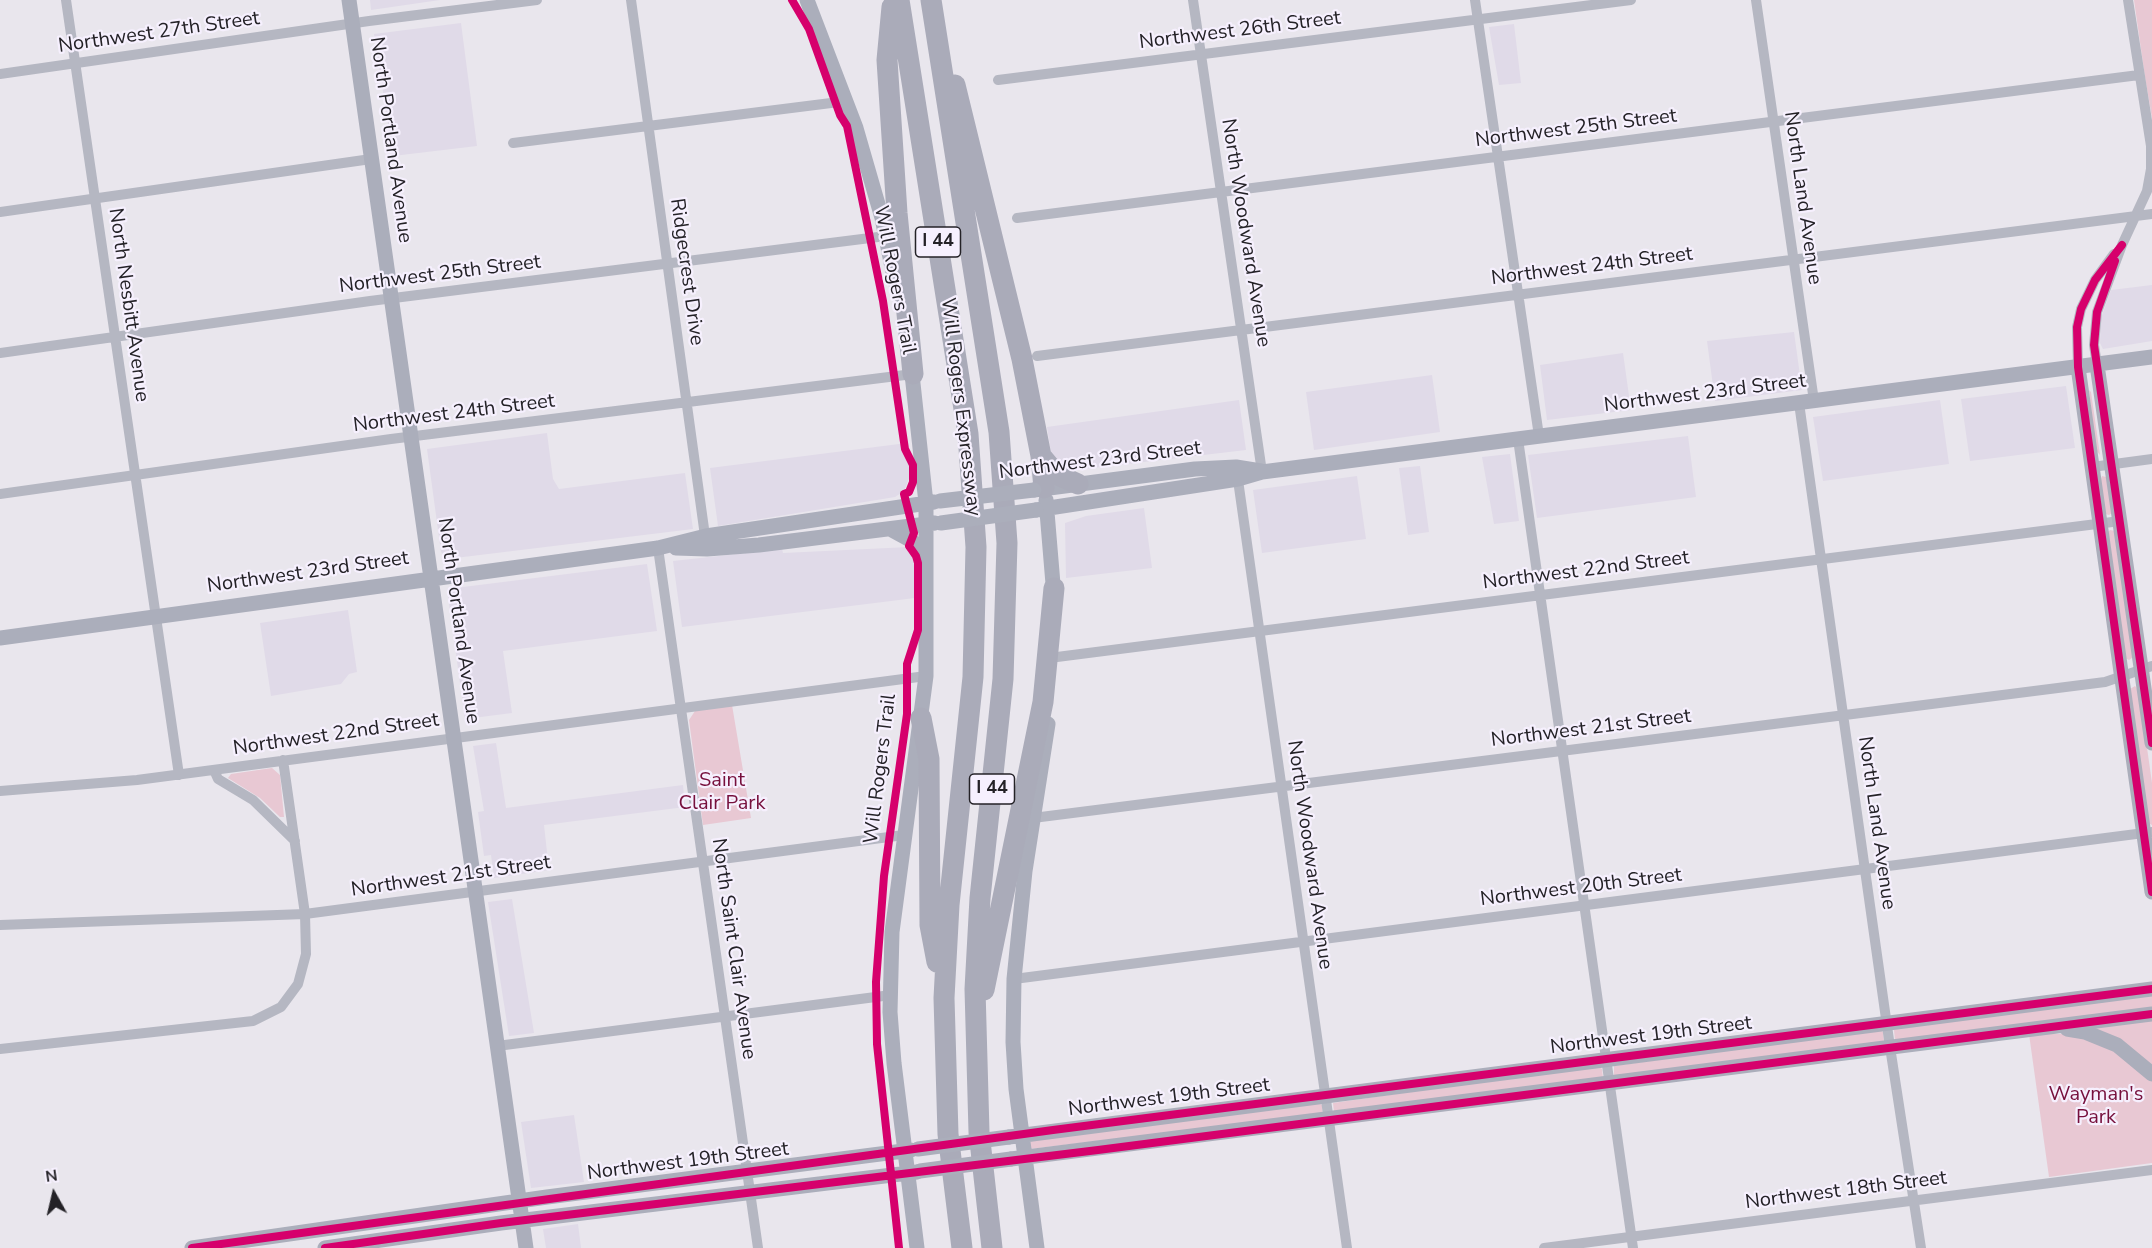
<!DOCTYPE html>
<html>
<head>
<meta charset="utf-8">
<style>
	body { margin:0 }
	#map { position:relative; width:2152px; height:1248px; overflow:hidden; background:#e9e6ed; font-family:"Nunito Sans",sans-serif }
	canvas { display:block }
	.north { position:absolute; left:24px; top:1164px; width:60px; height:60px; -webkit-text-stroke:4px #f6f0fe; paint-order:stroke; rotate:352deg; font-size:16px; font-weight:700; line-height:24px; text-align:center; color:#242227 }
	.north::after { content:''; display:block; margin:auto; width:21px; height:27px; background:#242227; clip-path:polygon(50% 0,100% 100%,50% 72%,0 100%) }
</style>
</head>
<body>
<div id="map">
<canvas width="2152" height="1248"></canvas>
<div class="north">N</div>
</div>
<script>
const ctx = document.querySelector('canvas').getContext('2d');
ctx.lineJoin = 'round';
function fill(path, color) {
  ctx.fillStyle = color;
  ctx.fill(path, 'evenodd');
}
function toPath(rows) {
  const path = new Path2D();
  for (const r of rows) {
    path.moveTo(r[0], r[1]);
    for (let i = 2; i < r.length; i += 2) path.lineTo(r[i], r[i + 1]);
  }
  return path;
}
function stroke(path, color, width, dash) {
  ctx.strokeStyle = color;
  ctx.lineWidth = width;
  ctx.lineCap = dash ? 'butt' : 'round';
  ctx.setLineDash(dash || []);
  ctx.stroke(path);
}
function label(font, color, halo, rows, align = 'center') {
  ctx.font = font + ' "Nunito Sans",sans-serif';
  ctx.lineWidth = 4.5;
  ctx.setLineDash([]);
  ctx.textBaseline = 'middle';
  ctx.strokeStyle = halo;
  ctx.fillStyle = color;
  for (const [text, x, y, turn = 0] of rows) {
    ctx.save();
    ctx.translate(x, y);
    ctx.rotate((+turn || 0) * Math.PI / 180);
    ctx.textAlign = isNaN(turn) ? turn : align;
    if (halo) ctx.strokeText(text, 0, 0);
    ctx.fillText(text, 0, 0);
    ctx.restore();
  }
}
fill(toPath([
	[370,0,440,0,371,10],
	[461,23,477,146,393,156,374,34],
	[1514,24,1521,83,1499,85,1489,27],
	[2152,285,2152,341,2103,349,2100,343,2101,318,2111,290],
	[1794,332,1802,390,1715,401,1707,341],
	[1623,353,1631,410,1547,420,1540,365],
	[1432,375,1440,432,1314,450,1306,392],
	[2066,386,2075,448,1970,461,1961,399],
	[1239,400,1246,450,1076,470,1052,460,1047,427],
	[1940,400,1949,464,1823,481,1813,417],
	[547,433,553,479,559,489,685,473,693,529,447,559,441,552,427,449],
	[1688,436,1696,497,1537,518,1528,455],
	[907,443,910,476,904,491,895,497,718,526,710,468],
	[1510,454,1519,521,1494,524,1482,457],
	[1420,466,1429,532,1408,535,1399,468],
	[1357,476,1366,539,1262,553,1253,490],
	[1144,508,1152,568,1066,578,1065,523,1086,516],
	[909,547,916,565,915,598,682,627,673,561,782,549,783,553],
	[647,564,657,631,503,651,512,713,465,719,447,589],
	[348,610,357,672,349,674,341,684,271,696,260,623],
	[496,743,506,808,683,785,685,807,544,825,549,870,494,878,491,855,484,856,478,812,484,811,473,746],
	[512,899,534,1033,509,1036,488,902],
	[574,1115,584,1182,531,1188,521,1122],
	[578,1224,581,1248,546,1248,543,1229]
]), '#e0dae8');
fill(toPath([
	[2134,0,2152,0,2152,118,2145,77],
	[2089,390,2091,392,2100,455,2095,449],
	[2102,476,2106,477,2110,493,2112,513,2109,515,2105,514,2100,482],
	[2110,530,2115,531,2133,657,2129,660,2125,658,2108,532],
	[2135,686,2139,691,2152,783,2152,825,2148,823,2130,689],
	[732,705,751,818,703,825,689,720,695,711],
	[272,768,280,775,284,817,280,817,260,798,228,778,231,774],
	[2152,994,2152,1010,1895,1040,1894,1030,1897,1027],
	[2152,1019,2152,1068,2088,1027],
	[1879,1029,1883,1032,1884,1041,1618,1079,1614,1075,1614,1066],
	[2029,1034,2067,1034,2109,1047,2152,1081,2152,1163,2049,1177],
	[1598,1065,1602,1069,1603,1078,1334,1112,1333,1103],
	[1317,1102,1322,1105,1323,1114,1030,1149,1030,1140]
]), '#e8c8d3');
stroke(toPath([
	[66,0,179,775],
	[631,0,706,543],
	[1193,0,1262,472],
	[1475,0,1539,436],
	[1756,0,1814,401],
	[0,74,369,21,537,0],
	[998,80,1631,0],
	[513,143,847,101],
	[0,212,371,159],
	[1017,218,2139,75],
	[0,353,370,301,886,236],
	[1037,356,2152,214],
	[2097,365,2094,345,2097,312,2122,245,2147,191,2151,169,2151,146,2128,0],
	[2078,367,2077,327,2081,309,2095,280,2114,254],
	[1799,403,1890,1047,1921,1248],
	[1518,439,1633,1248],
	[2092,467,2152,459],
	[1237,473,1347,1248],
	[0,494,391,439,913,374],
	[658,548,758,1248],
	[1057,657,2120,521],
	[214,770,218,779,253,800,295,841],
	[0,791,137,780,926,676],
	[1033,818,2105,682,2152,666],
	[0,925,305,914,904,835],
	[1014,979,2152,832],
	[497,1046,891,995],
	[0,1049,253,1021,281,1007,298,984,306,954,305,914,283,760],
	[1544,1248,2152,1170]
]), '#b5b7c2', 10);
stroke(toPath([
	[349,0,526,1248],
	[807,0,856,128,882,218,895,282],
	[911,365,926,503,926,676,892,932,890,1012,894,1063,917,1248],
	[2097,365,2152,743],
	[2078,367,2152,892],
	[1034,490,1195,469,1236,467,1261,471],
	[1046,500,1054,596],
	[1036,510,1238,479,1262,472,2152,357],
	[890,529,912,541,926,555],
	[676,548,707,549,759,545,935,523],
	[0,638,658,548,706,536,934,502],
	[2067,1029,2085,1032,2117,1045,2152,1074],
	[1009,1137,2152,989],
	[1011,1159,2152,1014],
	[192,1248,547,1197,911,1150],
	[325,1248,501,1223,917,1172],
	[1037,1248,1016,1089,1013,1042,1014,979,1025,871,1048,724]
]), '#abaebb', 15);
stroke(toPath([
	[899,0,968,434,976,547,973,677,949,905,944,998,948,1134,962,1248],
	[931,0,999,432,1007,543,1003,679,980,898,975,989,979,1132,992,1248],
	[892,7,887,60,897,213,913,374],
	[955,85,1022,359,1041,456,1044,488],
	[1041,456,1056,474,1078,484],
	[921,718,929,759,930,925,937,962],
	[984,990,1043,702,1054,588]
]), '#aaabb9', 21);
stroke(toPath([
	[940,501,1034,490],
	[941,523,1036,510],
	[918,1149,1009,1137],
	[920,1171,1011,1159]
]), '#abaebb', 15);
stroke(toPath([
	[792,0,809,29,840,115,847,126,883,301,905,449,913,465,913,482,909,492,904,494,914,533,909,546,916,556,918,563,918,630,907,664,907,714,884,876,876,982,877,1044,899,1248],
	[2122,245,2095,280,2081,309,2077,327,2078,367,2152,892],
	[2115,261,2097,312,2094,345,2152,743],
	[192,1248,1053,1130,2152,989],
	[325,1248,501,1223,1098,1150,2152,1014]
]), '#d6006c', 8);
for (const [x, y, w] of [
	[938,242,45],
	[992,789,45]
]) {
  const box = new Path2D();
  box.roundRect(x - w / 2, y - 15, w, 30, 4.5);
  ctx.fillStyle = '#f6f0fe';
  ctx.fill(box);
  stroke(box, '#242227', 1.5);
}
label('bold 18px', '#242227', null, [
	["I 44",938,242],
	["I 44",992,789]
]);
label('20px', '#242227', '#f6f0fe', [
	["Northwest 26th Street",1240,31,-7],
	["Northwest 27th Street",159,33,-8],
	["Northwest 25th Street",1576,129,-7],
	["North Portland Avenue",390,140,82],
	["North Land Avenue",1802,198,82],
	["North Woodward Avenue",1245,233,81],
	["Northwest 24th Street",1592,267,-7],
	["Ridgecrest Drive",686,272,82],
	["Northwest 25th Street",440,275,-7],
	["Will Rogers Trail",894,280,79],
	["North Nesbitt Avenue",128,305,82],
	["Northwest 23rd Street",1705,394,-7],
	["Will Rogers Expressway",960,407,83],
	["Northwest 24th Street",454,414,-7],
	["Northwest 23rd Street",1100,461,-7],
	["Northwest 22nd Street",1586,571,-7],
	["Northwest 23rd Street",308,573,-8],
	["North Portland Avenue",458,621,82],
	["Northwest 21st Street",1591,729,-7],
	["Northwest 22nd Street",336,735,-8],
	["Will Rogers Trail",881,769,-83],
	["North Land Avenue",1876,823,82],
	["North Woodward Avenue",1309,855,82],
	["Northwest 21st Street",451,877,-8],
	["Northwest 20th Street",1581,888,-7],
	["North Saint Clair Avenue",733,949,82],
	["Northwest 19th Street",1651,1036,-7],
	["Northwest 19th Street",1169,1098,-7],
	["Northwest 19th Street",688,1162,-7],
	["Northwest 18th Street",1846,1191,-7]
]);
label('20px', '#760f3c', '#f6f0fe', [
	["Saint",722,781],
	["Clair Park",722,804],
	["Wayman's",2096,1095],
	["Park",2096,1118]
]);
</script>
</body>
</html>
